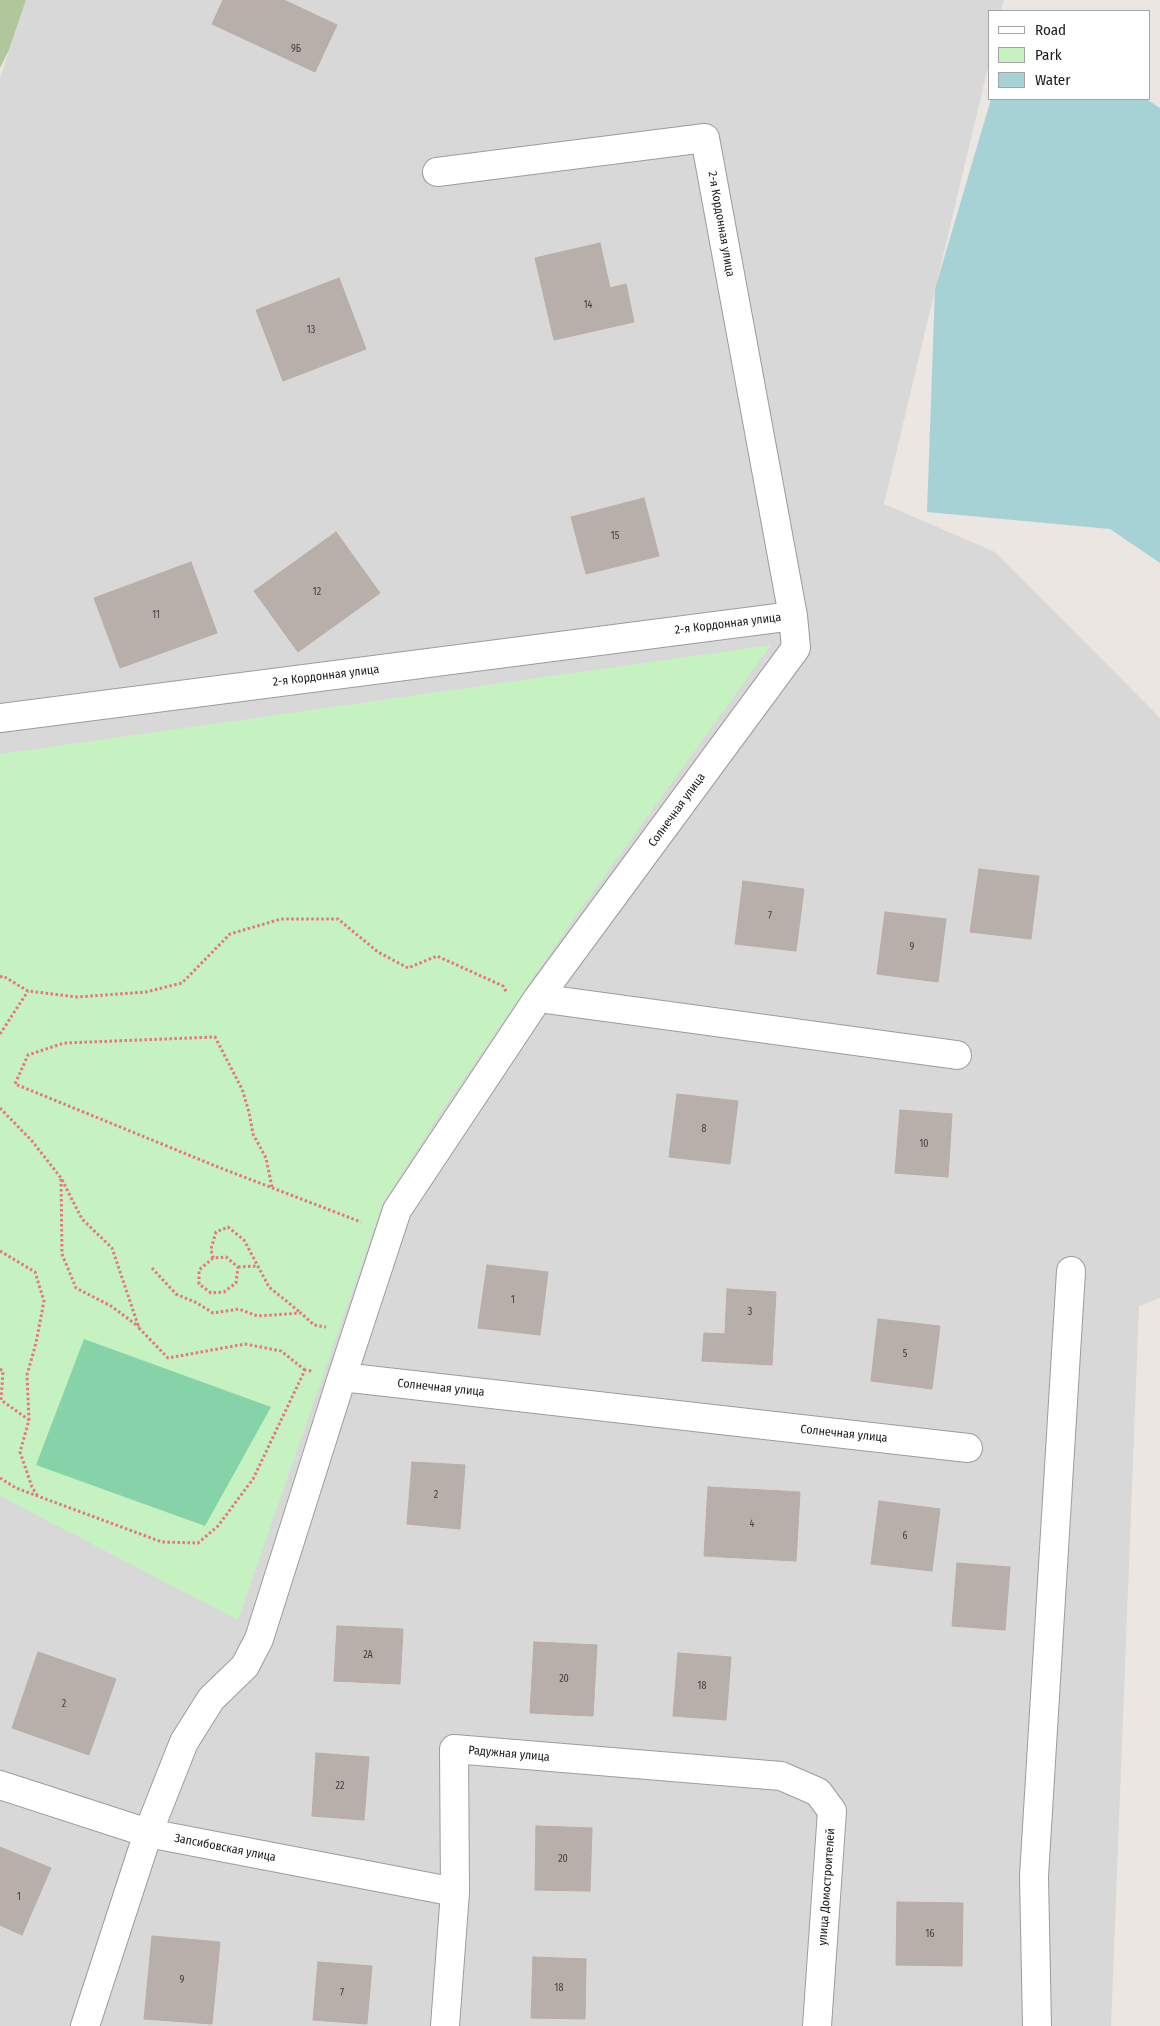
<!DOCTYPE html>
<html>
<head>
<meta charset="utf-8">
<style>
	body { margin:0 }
	#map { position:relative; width:1160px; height:2026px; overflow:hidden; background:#ebe6e1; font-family:"Fira Sans Condensed",sans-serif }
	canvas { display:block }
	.legend { position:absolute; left:988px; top:10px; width:162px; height:90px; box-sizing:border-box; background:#fff; border:1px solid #a4a4a4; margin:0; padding:6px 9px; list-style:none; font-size:15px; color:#1b1b1b }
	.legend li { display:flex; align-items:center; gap:10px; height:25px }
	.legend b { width:25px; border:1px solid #a4a4a4 }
</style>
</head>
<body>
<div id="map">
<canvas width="1160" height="2026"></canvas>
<ul class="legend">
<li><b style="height:6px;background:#fff"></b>Road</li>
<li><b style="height:14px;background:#c6f2c1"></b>Park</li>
<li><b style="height:14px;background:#a6d2d5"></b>Water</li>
</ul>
</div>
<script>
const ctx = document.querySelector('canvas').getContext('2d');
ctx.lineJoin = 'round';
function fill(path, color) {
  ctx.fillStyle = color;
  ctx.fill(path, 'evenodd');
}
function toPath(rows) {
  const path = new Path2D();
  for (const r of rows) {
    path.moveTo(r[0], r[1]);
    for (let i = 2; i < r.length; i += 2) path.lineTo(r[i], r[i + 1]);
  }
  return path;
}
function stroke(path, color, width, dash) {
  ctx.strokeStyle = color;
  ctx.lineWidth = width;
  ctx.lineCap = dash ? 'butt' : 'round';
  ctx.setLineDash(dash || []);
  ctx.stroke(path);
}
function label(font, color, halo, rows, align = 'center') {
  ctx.font = font + ' "Fira Sans Condensed",sans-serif';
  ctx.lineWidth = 5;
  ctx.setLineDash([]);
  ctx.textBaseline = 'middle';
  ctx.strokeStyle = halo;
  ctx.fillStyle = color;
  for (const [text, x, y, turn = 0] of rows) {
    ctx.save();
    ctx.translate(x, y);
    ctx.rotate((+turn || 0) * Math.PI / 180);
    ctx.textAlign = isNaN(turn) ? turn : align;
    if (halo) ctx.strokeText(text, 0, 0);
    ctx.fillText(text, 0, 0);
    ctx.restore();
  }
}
fill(toPath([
	[26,0,1004,0,1001,11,989,11,989,63,884,504,995,552,1160,718,1160,1298,1139,1306,1111,2026,0,2026,0,78]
]), '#d9d8d8');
fill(toPath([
	[0,0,26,0,9,50,0,68]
]), '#afc79a');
fill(toPath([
	[771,645,570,924,438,1116,383,1203,238,1620,0,1496,0,754]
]), '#c6f2c1');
fill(toPath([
	[84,1339,271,1407,205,1526,36,1465]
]), '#87d3a9');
fill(toPath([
	[991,99,1146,99,1160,108,1160,563,1110,529,927,512,935,289]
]), '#a6d2d5');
const building = toPath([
	[223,0,284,0,337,25,315,72,212,24,223,0],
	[600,243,610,288,626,284,634,322,554,340,535,258,600,243],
	[339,278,366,349,283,381,256,310,339,278],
	[644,498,659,556,586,574,571,517,644,498],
	[336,532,380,593,298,652,254,591,336,532],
	[191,562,217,633,120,668,94,598,191,562],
	[979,869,1039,876,1031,939,970,932,979,869],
	[743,881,804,889,796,951,735,944,743,881],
	[885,912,946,919,938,982,877,974,885,912],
	[677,1094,738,1101,730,1164,669,1157,677,1094],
	[900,1110,952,1114,948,1177,895,1173,900,1110],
	[487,1265,548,1272,540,1335,478,1328,487,1265],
	[727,1289,776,1292,772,1365,702,1361,704,1333,725,1334,727,1289],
	[878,1319,940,1326,932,1389,871,1381,878,1319],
	[412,1462,465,1465,460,1529,407,1524,412,1462],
	[708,1487,800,1492,796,1561,704,1556,708,1487],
	[879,1501,940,1509,932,1571,871,1564,879,1501],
	[957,1563,1010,1567,1005,1630,952,1626,957,1563],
	[337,1626,403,1629,400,1684,334,1681,337,1626],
	[534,1642,597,1645,593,1716,530,1713,534,1642],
	[38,1652,116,1679,89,1755,12,1728,38,1652],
	[678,1653,731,1657,726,1720,673,1716,678,1653],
	[316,1753,369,1757,364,1820,312,1816,316,1753],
	[536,1826,592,1828,590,1891,535,1890,536,1826],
	[0,1847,51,1868,22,1935,0,1925,0,1847],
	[897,1902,963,1903,962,1966,896,1965,897,1902],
	[152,1936,220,1942,212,2024,144,2019,152,1936],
	[533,1957,586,1959,585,2019,531,2018,533,1957],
	[318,1962,372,1966,367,2024,313,2020,318,1962]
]);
fill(building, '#b8afab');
stroke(building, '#bbaca6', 1);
const minor = toPath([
	[793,616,796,648,538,998,397,1210,342,1377,968,1448],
	[0,718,793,616,705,138,437,172],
	[538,998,957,1055],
	[0,1785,148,1833,455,1892],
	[85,2026,148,1833,184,1742,211,1699,245,1666,259,1639,342,1377],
	[445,2026,455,1892,454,1749,781,1776,818,1792,832,1811,817,2026],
	[1037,2026,1034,1876,1071,1271]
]);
stroke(minor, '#9c9c9c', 30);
stroke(toPath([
	[0,977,3,976,28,991,77,997,146,992,182,983,230,934,281,919,338,919,378,952,408,968,437,956,503,986,507,993],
	[0,1034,28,991],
	[0,1108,32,1141,61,1178,82,1219,112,1248,139,1328,168,1358,245,1344,281,1351,305,1370],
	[61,1179,62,1254,76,1288,111,1306,139,1327],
	[272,1187,266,1158,253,1134,249,1112,242,1089,215,1037,64,1043,28,1055,15,1084,218,1167,361,1222],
	[0,1251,35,1272,44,1301,36,1343,27,1375,29,1420],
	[213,1258,199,1270,199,1284,211,1293,224,1292,236,1283,238,1267,226,1257,213,1258,211,1249,216,1232,228,1227,244,1240,269,1287,301,1313],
	[238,1267,257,1266],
	[152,1268,176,1294,197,1303,213,1313,239,1309,257,1316,301,1313,314,1325,326,1327],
	[0,1369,3,1371,1,1400,29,1420,20,1452,32,1487,37,1495],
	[0,1478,16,1488,162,1542,198,1543,218,1526,253,1479,305,1370,312,1371]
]), '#ea747b', 3, [2.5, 2.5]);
stroke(minor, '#fff', 28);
label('10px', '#42403f', null, [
	["9Б",296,49],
	["14",588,305],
	["13",311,330],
	["15",615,536],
	["12",317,592],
	["11",156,615],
	["7",770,916],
	["9",912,947],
	["8",704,1129],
	["10",924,1144],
	["1",513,1300],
	["3",750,1312],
	["5",905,1354],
	["2",436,1495],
	["4",752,1524],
	["6",905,1536],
	["2А",368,1655],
	["20",564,1679],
	["18",702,1686],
	["2",64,1704],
	["22",340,1786],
	["20",563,1859],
	["1",19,1897],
	["16",930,1934],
	["9",182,1980],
	["18",559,1988],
	["7",342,1993]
]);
label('12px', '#1b1b1b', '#fff', [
	["2-я Кордонная улица",721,224,80],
	["2-я Кордонная улица",728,624,-7],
	["2-я Кордонная улица",326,676,-7],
	["Солнечная улица",677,810,-54],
	["Солнечная улица",441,1388,6],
	["Солнечная улица",844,1434,6],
	["Радужная улица",509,1754,5],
	["Запсибовская улица",225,1848,11],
	["улица Домостроителей",827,1887,-86]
]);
</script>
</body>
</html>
